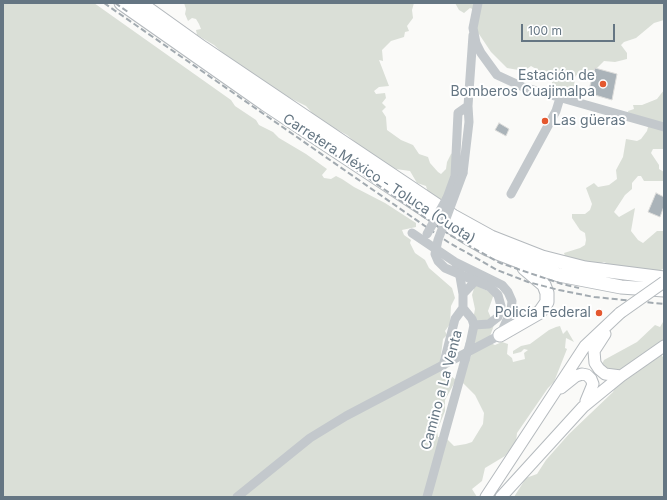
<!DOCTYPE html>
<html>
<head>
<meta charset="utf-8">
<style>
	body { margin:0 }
	#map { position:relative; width:667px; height:500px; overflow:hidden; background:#fafaf8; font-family:Inter,sans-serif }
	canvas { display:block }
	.frame { position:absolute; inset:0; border:4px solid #657683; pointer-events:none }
	.scale { position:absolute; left:521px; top:24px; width:94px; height:18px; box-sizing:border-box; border:2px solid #657683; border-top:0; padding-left:5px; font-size:12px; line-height:14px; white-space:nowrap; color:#657683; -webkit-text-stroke:3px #fff; paint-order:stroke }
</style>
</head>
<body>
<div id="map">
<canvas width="667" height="500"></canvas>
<div class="frame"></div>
<div class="scale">100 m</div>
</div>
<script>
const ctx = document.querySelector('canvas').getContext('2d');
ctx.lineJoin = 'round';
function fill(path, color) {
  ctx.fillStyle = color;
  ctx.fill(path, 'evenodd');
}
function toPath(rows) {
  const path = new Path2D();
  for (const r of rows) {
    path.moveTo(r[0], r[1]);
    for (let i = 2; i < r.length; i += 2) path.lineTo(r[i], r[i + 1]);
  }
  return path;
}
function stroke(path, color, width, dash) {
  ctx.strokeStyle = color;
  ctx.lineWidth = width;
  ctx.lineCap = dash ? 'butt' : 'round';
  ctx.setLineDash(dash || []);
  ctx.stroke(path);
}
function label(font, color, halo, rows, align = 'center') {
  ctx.font = font + ' Inter,sans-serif';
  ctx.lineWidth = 4;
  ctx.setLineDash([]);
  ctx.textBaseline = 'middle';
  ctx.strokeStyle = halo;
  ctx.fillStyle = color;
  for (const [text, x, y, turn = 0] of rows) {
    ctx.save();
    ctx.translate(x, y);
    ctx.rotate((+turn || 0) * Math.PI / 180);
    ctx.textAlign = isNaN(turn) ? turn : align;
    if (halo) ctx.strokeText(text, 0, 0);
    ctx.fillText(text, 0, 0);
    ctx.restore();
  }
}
fill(toPath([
	[3,3,94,3,231,100,235,106,256,120,259,125,273,132,279,138,306,154,327,169,322,175,324,178,331,179,336,176,342,179,354,187,385,203,416,223,416,227,402,230,404,235,411,240,410,243,415,253,425,260,429,268,452,288,455,298,451,306,450,324,445,331,447,335,443,339,440,363,443,371,445,371,456,380,445,400,445,411,437,431,438,437,445,437,454,446,466,444,472,442,483,424,484,413,475,395,460,380,475,347,475,342,470,336,475,309,472,295,475,285,494,294,488,311,494,325,488,342,495,345,502,342,508,344,507,354,512,358,513,362,525,359,524,353,528,350,524,349,521,352,513,354,513,351,521,346,530,344,549,330,556,327,560,326,563,334,567,330,574,342,566,338,565,348,567,349,554,382,548,388,517,433,516,442,505,456,485,468,482,481,472,489,477,497,3,497],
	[184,3,414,3,412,10,413,18,407,26,409,31,405,32,404,37,391,41,382,50,383,61,379,60,389,86,379,87,374,91,376,94,385,93,386,98,382,103,386,107,382,111,386,117,387,130,401,140,413,145,419,154,428,157,430,163,438,172,441,174,446,169,447,162,451,154,456,151,456,163,443,198,440,200,428,193,426,186,417,183,410,171,396,169,381,161,376,156,371,156,347,135,325,123,314,115,306,106,272,89,255,75,246,71,224,54,214,45,197,35,196,30,201,29,199,24,196,19,192,18,188,21,185,14,186,9],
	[455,3,664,3,664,20,654,23,636,38,624,42,621,45,627,53,627,59,615,62,604,61,593,72,588,74,579,72,575,77,574,88,565,90,552,86,552,74,548,73,550,78,545,80,543,73,531,66,524,71,507,68,491,52,479,34,475,32,475,10,470,8,464,13,459,10],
	[664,90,664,149,653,149,651,153,659,165,659,169,664,172,664,181,644,181,641,176,638,176,632,183,632,189,625,195,614,212,619,217,635,208,631,231,638,240,643,243,657,231,664,231,664,268,655,274,612,270,608,264,604,262,588,268,567,262,564,253,580,248,585,245,586,240,585,233,580,230,572,218,572,214,585,214,590,210,592,204,586,188,594,183,598,187,609,185,617,179,616,170,623,157,626,139,637,141,641,139,647,131,648,127,629,116,628,111,634,109,633,105,642,105,657,99],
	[663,322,664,342,660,352,664,359,664,497,514,497,526,478,537,474,546,460,569,434,613,392,616,385,600,368,604,360,637,342,655,325,660,327]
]), '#dadfd7');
const building = toPath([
	[595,68,617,74,612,100,588,93,595,68],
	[499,123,509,129,506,136,495,130,499,123],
	[656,193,664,197,664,206,660,217,648,212,656,193]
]);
fill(building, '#aab3b9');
stroke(building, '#dcdcda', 1);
const major = toPath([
	[605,334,594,351,595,363,599,369,605,374,621,376],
	[561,388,576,376,582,374,587,375,591,379,593,384,586,401],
	[486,497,585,346,620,313],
	[501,497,583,407,621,376,664,346]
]);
const highway = toPath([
	[121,3,265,104,466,237,487,249,531,266,559,275,621,287,664,290],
	[140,3,203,48,341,141,453,216,491,237,542,257,585,268,664,278],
	[500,335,540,312,547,302,547,293,544,285,524,268]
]);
stroke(major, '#b5babe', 13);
stroke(highway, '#b4b9bd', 15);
stroke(toPath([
	[478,3,473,28,476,43,481,53,497,75,523,87,664,127],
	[463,173,469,122,468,106,473,35],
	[511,194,556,111,560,98],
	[447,198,455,176,458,113,468,106],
	[412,233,455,262,459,271,463,294,463,308,472,319,474,325,470,344],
	[463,294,480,276],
	[443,366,455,319,463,308],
	[237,497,310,438,346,416,500,335,511,311,512,301,508,292,502,285,455,262],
	[427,497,465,360]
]), '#c3c8cc', 9);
stroke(major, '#fff', 11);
stroke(highway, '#fff', 13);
stroke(toPath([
	[104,3,448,242,497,270,528,282,559,290,594,297,664,304],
	[115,3,128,12],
	[332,153,450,235,500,263,562,284,579,288]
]), '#a2aab0', 2, [6, 3]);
const majorBridge = toPath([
	[620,313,664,282]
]);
stroke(majorBridge, '#b5babe', 13, []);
stroke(toPath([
	[463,173,438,240,435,254,438,261,445,268,490,287,498,295,501,306,498,317,489,324,474,325],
	[427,234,447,198],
	[465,360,470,344]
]), '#c3c8cc', 9);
stroke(majorBridge, '#fff', 11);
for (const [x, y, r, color] of [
	[603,84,4,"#e4572e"],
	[545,121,4,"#e4572e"],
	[599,313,4,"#e4572e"]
]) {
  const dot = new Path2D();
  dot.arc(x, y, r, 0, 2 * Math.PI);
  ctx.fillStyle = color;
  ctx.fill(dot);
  stroke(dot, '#fff', 1.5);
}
label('14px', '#657683', '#fff', [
	["Estación de",595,76],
	["Bomberos Cuajimalpa",595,92],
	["Las güeras",553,121,"left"],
	["Policía Federal",591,313]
], 'right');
label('14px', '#657683', '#fff', [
	["Carretera México - Toluca (Cuota)",379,179,33],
	["Camino a La Venta",442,390,-75]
]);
</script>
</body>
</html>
